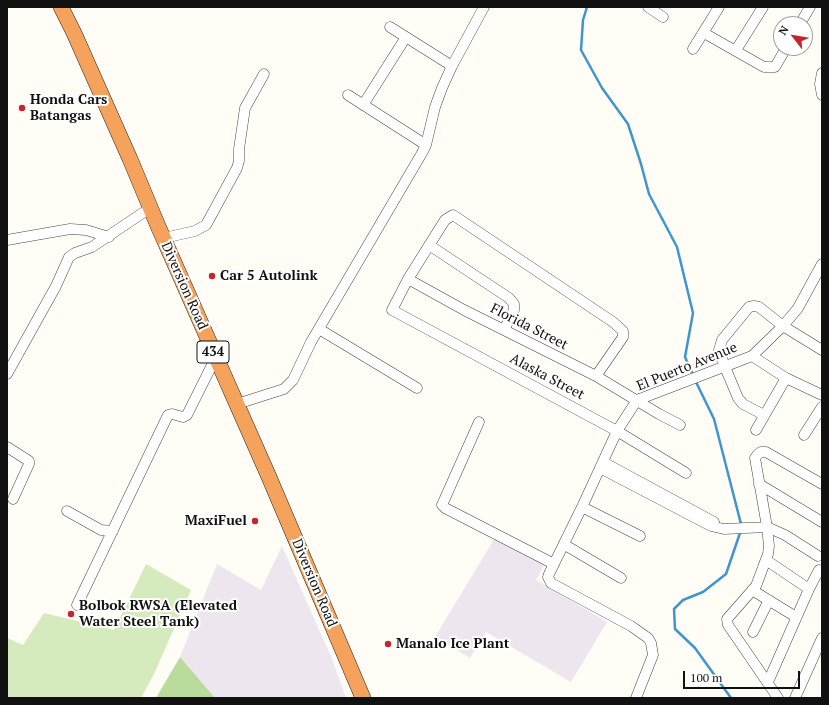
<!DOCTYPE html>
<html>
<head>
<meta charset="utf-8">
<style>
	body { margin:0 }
	#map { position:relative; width:829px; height:705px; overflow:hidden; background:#fffdf5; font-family:"PT Serif",serif }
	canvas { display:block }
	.frame { position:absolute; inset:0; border:8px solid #111; pointer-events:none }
	.north { position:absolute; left:773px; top:16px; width:40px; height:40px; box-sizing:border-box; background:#fff; border:1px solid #a0a0a0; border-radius:50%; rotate:301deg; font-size:11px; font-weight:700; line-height:16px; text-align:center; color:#111 }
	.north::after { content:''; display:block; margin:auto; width:14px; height:18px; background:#c4262e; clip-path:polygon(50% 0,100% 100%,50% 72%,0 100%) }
	.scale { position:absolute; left:683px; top:671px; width:117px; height:18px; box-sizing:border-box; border:2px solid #111; border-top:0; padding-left:5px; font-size:12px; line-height:14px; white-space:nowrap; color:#111; -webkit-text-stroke:3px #fff; paint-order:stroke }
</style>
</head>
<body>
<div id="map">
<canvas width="829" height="705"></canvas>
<div class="frame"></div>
<div class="north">N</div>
<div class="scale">100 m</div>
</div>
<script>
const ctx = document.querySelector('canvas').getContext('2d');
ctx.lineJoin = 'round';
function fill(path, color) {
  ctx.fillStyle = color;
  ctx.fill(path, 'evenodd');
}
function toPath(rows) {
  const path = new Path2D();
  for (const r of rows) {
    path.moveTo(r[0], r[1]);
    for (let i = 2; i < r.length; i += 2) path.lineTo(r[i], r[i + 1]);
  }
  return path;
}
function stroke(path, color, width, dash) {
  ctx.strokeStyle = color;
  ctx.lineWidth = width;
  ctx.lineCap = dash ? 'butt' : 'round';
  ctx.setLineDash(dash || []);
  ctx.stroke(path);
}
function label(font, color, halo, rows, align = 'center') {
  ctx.font = font + ' "PT Serif",serif';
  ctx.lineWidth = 4;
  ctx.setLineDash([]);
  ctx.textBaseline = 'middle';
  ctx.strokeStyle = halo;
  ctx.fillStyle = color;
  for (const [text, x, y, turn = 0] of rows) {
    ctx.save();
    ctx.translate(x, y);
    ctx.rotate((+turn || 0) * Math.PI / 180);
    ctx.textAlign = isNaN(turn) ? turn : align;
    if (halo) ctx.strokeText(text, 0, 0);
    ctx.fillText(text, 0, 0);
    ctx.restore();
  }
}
fill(toPath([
	[496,536,544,565,536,580,607,622,571,682,486,632,470,658,435,637],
	[282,546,332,659,346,698,215,698,180,657,217,564,261,590]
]), '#eee6ef');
fill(toPath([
	[146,564,191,590,154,674,141,698,7,698,7,638,23,645,44,613,114,630]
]), '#d5ebbd');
fill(toPath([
	[180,657,215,698,156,698]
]), '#b9dc9c');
stroke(toPath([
	[587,7,583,20,581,50,602,88,628,124,641,164,649,194,677,247,693,313,685,357,693,375],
	[695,380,714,419,741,524],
	[731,698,695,648,675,629,674,609,683,600,703,592,726,574,740,533]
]), '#3f96cf', 2.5);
const minor = toPath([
	[648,7,663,17],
	[800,24,810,7],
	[390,27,452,66],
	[704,33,764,67,775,67,786,48],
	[693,49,719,7],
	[736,50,763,7],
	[822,73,820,84,822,95],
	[348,95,426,145],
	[363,105,406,37],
	[164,238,195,231,206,225,237,168,239,161,239,149,245,108,264,74],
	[7,240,70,229,86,230,109,237],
	[429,245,509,298,514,304,514,310,504,330],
	[408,279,464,310,596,376,659,414,680,425],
	[319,329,417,388],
	[752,356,786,378,822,395],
	[7,374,56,286,69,257,75,253,92,247,150,208],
	[596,376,623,337,623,331,613,322,453,215,445,220,408,279,392,310,617,431,686,473],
	[237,404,284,389,293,380,311,342,422,153,426,145,435,107,442,88,452,66,484,7],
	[764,415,743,404,738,398,725,367,719,350,722,340,749,307,754,306,759,307,783,326,822,350],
	[479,422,442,505,445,508,554,564],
	[756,430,786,378],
	[804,435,822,407],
	[7,447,29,461,29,464,13,499],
	[603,462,714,522],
	[600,468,711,526,724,529,767,527,785,535,818,556],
	[759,484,822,522],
	[582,507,640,536],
	[67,511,101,530,113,531],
	[565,545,621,578],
	[766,560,809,589],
	[752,590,796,617],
	[77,605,168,415,172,414,183,417,187,415,216,357],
	[753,632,769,600],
	[768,682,809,589,819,570],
	[636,698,653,655,651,643,648,638,631,626,551,583,548,577,549,574,582,507,617,431,637,400,752,356,783,326,798,308,822,264],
	[778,698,728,625,727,619,756,586,768,554,769,546,767,527,755,458,758,454,761,452,766,452,822,484],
	[795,698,822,638]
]);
const highway = toPath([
	[61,7,74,33,130,159,158,226,269,477,363,698]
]);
stroke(minor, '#444', 11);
stroke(highway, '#222', 16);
stroke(minor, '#fff', 10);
stroke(highway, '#f5a25d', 15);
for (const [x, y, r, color] of [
	[22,108,4,"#c4262e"],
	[212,276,4,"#c4262e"],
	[255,521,4,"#c4262e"],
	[71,614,4,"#c4262e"],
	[388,644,4,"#c4262e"]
]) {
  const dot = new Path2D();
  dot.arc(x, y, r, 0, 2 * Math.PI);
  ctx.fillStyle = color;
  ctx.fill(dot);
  stroke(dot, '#fff', 1.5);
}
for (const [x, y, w] of [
	[213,352,32]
]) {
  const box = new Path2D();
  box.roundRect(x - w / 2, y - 11, w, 22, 3);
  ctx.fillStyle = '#fff';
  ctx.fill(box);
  stroke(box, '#111', 1);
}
label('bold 13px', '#111', null, [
	["434",213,352]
]);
label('bold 14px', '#111', '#fff', [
	["Honda Cars",30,100],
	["Batangas",30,116],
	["Car 5 Autolink",220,276],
	["MaxiFuel",247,521,"right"],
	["Bolbok RWSA (Elevated",79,606],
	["Water Steel Tank)",79,622],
	["Manalo Ice Plant",396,644]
], 'left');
label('14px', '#111', '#fff', [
	["Diversion Road",184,286,66],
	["Florida Street",529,327,27],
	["El Puerto Avenue",687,367,-22],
	["Alaska Street",547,377,28],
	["Diversion Road",314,583,67]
]);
</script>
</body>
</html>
